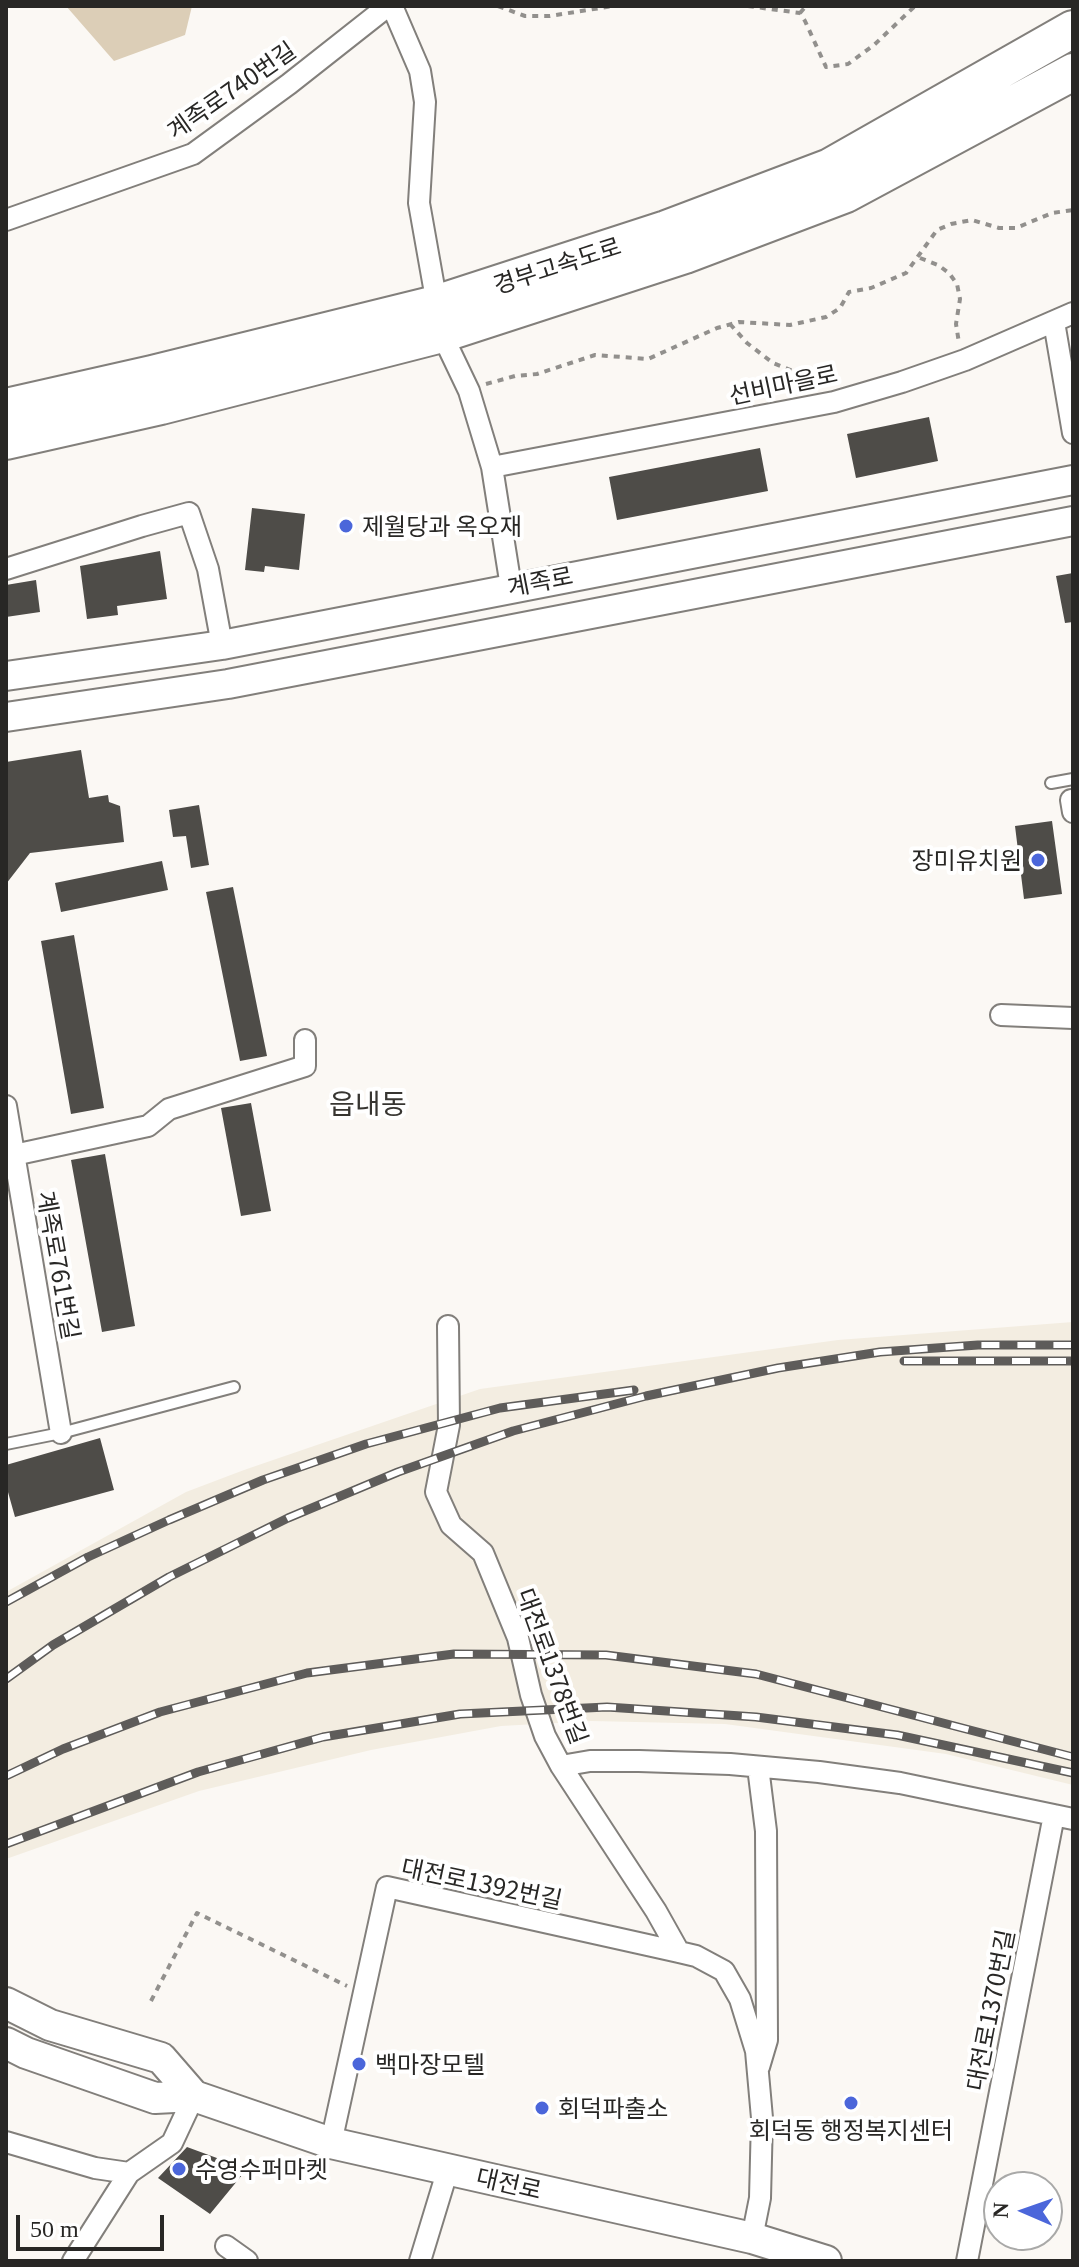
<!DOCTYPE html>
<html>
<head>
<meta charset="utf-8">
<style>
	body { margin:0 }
	#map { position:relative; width:1079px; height:2267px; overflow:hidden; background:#fbf8f4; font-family:Georgia,serif }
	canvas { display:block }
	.frame { position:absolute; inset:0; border:8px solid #282725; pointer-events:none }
	.north { position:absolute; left:983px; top:2171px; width:80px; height:80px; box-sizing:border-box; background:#fff; border:2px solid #a9a9a8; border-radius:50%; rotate:272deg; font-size:22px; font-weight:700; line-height:32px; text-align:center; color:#282725 }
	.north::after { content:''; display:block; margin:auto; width:28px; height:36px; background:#4b66da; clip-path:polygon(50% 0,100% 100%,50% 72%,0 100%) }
	.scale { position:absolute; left:16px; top:2215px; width:148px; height:36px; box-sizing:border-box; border:4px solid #282725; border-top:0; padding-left:10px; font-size:24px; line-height:28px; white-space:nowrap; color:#282725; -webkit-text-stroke:6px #fff; paint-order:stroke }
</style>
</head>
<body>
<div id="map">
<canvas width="1079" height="2267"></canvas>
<div class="frame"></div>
<div class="north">N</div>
<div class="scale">50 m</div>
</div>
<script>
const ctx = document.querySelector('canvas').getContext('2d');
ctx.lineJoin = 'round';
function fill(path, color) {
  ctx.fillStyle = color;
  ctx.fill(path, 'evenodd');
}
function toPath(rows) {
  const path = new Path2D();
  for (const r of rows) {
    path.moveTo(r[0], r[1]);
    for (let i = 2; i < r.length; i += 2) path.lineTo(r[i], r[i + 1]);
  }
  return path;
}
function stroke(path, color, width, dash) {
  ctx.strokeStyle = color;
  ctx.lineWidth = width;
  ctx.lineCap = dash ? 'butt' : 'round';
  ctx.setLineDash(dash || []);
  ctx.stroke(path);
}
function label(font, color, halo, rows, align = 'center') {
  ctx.font = font + ' Georgia,"Noto Sans KR",serif';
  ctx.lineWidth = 8;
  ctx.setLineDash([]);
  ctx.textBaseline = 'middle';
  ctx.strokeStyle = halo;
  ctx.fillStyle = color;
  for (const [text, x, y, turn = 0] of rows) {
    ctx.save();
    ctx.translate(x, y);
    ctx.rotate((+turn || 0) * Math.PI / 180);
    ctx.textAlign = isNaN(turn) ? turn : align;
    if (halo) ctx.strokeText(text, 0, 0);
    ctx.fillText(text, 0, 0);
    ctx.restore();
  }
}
fill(toPath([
	[1073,1322,1073,1785,946,1754,725,1724,591,1721,501,1726,371,1750,199,1791,6,1859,6,1592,186,1492,244,1470,480,1389,838,1340]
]), '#f3ede1');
fill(toPath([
	[66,6,192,6,185,35,114,61]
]), '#dcceb7');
fill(toPath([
	[929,417,938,461,856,478,847,434],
	[760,448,768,491,617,520,609,477],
	[252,508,305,514,299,570,265,566,264,572,245,570],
	[160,551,167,599,117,606,118,615,87,619,80,566],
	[1073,573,1073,622,1065,623,1056,576],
	[36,580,40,612,6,617,6,585],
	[81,750,89,798,108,795,109,802,120,806,124,842,30,853,6,884,6,762],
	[199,805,209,865,191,868,186,836,173,837,169,810],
	[1052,821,1062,894,1024,899,1015,826],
	[162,861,168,890,61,912,55,883],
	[233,887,267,1056,240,1061,206,892],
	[74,935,104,1108,71,1114,41,941],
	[251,1103,271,1211,241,1216,221,1108],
	[105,1154,135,1326,102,1332,71,1160],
	[100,1438,114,1490,15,1517,6,1485,6,1465],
	[187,2147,225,2161,232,2161,247,2169,210,2214,158,2178]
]), '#4e4c48');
const service = toPath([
	[1051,783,1073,779],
	[6,1444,61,1433,234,1387]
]);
const minor = toPath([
	[392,6,420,71,425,102,419,203,435,293],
	[6,220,193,154,289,84,388,6],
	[1054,322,1073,433],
	[448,347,469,391,492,467,511,587],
	[492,467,834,402,902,382,965,360,1073,313],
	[6,569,142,526,189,513,208,569,222,645],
	[1071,800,1073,812],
	[1001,1015,1073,1018],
	[6,1106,61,1433],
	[14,1155,148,1126,169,1109,305,1066,305,1040],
	[448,1326,449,1425,436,1492,451,1525,483,1553,518,1638,531,1695,545,1736,561,1766,656,1911,679,1952],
	[561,1766,590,1761,639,1761,730,1764,819,1772,900,1783,1073,1819],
	[758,1767,766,1831,767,2040,759,2067],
	[6,2142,95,2168,129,2173],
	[331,2143,387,1887,679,1952,696,1956,724,1971,740,1999,756,2051,762,2118,760,2198,752,2238],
	[226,2246,247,2261],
	[73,2261,129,2173,172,2143,194,2096],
	[420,2261,448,2169],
	[967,2261,1054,1815]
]);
const secondary = toPath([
	[6,676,222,645,1073,480],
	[6,717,228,684,1073,521]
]);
const primary = toPath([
	[6,2003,50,2025,161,2058,194,2096],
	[6,2043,26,2053,155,2098,194,2096,331,2143,752,2238,826,2261]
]);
const motorway = toPath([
	[6,407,152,374,432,305,666,229,830,167,1073,29],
	[6,441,161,406,442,334,685,255,846,194,1073,72]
]);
stroke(service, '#827f7b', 14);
stroke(minor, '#827f7b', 24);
stroke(secondary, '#827f7b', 32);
stroke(primary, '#827f7b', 34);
stroke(motorway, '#827f7b', 40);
stroke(toPath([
	[498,6,525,16,550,16,613,6],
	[748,6,800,13,805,21,826,67,848,64,874,45,915,6],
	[800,13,806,6],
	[920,258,938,265,949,273,957,284,960,299,956,324,959,343],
	[730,324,747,343,773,363,793,371,816,375,824,387],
	[486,384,515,376,537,374,595,355,648,359,717,328,739,322,790,325,826,317,840,308,849,292,871,288,906,273,937,230,951,224,972,220,999,228,1016,228,1052,213,1073,210],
	[151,2001,197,1913,347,1986]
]), '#92908d', 4, [6, 6]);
stroke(service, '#fff', 10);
stroke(minor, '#fff', 20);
stroke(secondary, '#fff', 28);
stroke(primary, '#fff', 30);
stroke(motorway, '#fff', 36);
const rail = toPath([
	[904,1361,1073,1361],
	[6,1602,88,1557,169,1520,263,1480,366,1444,500,1408,634,1390],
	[6,1679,53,1645,169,1577,288,1518,398,1472,513,1431,646,1396,778,1368,880,1352,978,1345,1073,1345],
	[6,1776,63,1749,160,1712,307,1673,454,1654,606,1655,756,1674,1073,1757],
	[6,1844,198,1772,323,1737,460,1714,607,1707,756,1717,897,1735,1073,1773]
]);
stroke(rail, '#5e5c5a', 9);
stroke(rail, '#fff', 6, [18]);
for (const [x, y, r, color] of [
	[346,526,8,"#4b66da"],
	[1038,860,8,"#4b66da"],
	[359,2064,8,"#4b66da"],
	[851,2103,8,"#4b66da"],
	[542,2108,8,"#4b66da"],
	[179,2169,8,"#4b66da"]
]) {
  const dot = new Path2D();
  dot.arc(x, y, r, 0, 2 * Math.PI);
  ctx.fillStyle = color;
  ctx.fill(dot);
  stroke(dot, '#fff', 3);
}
label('24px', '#282725', '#fff', [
	["계족로740번길",231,90,-35],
	["경부고속도로",557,265,-18],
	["선비마을로",783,384,-12],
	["계족로",540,581,-11],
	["계족로761번길",59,1265,80],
	["대전로1378번길",553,1666,70],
	["대전로1392번길",482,1883,12],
	["대전로1370번길",990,2010,-79],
	["대전로",509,2183,13]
]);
label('24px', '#282725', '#fff', [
	["제월당과 옥오재",362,526],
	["장미유치원",1022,860,"right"],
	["백마장모텔",375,2064],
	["회덕파출소",558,2108],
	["회덕동 행정복지센터",851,2130,"center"],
	["수영수퍼마켓",195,2169]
], 'left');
label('28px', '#373531', '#fff', [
	["읍내동",368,1103]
]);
</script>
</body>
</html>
